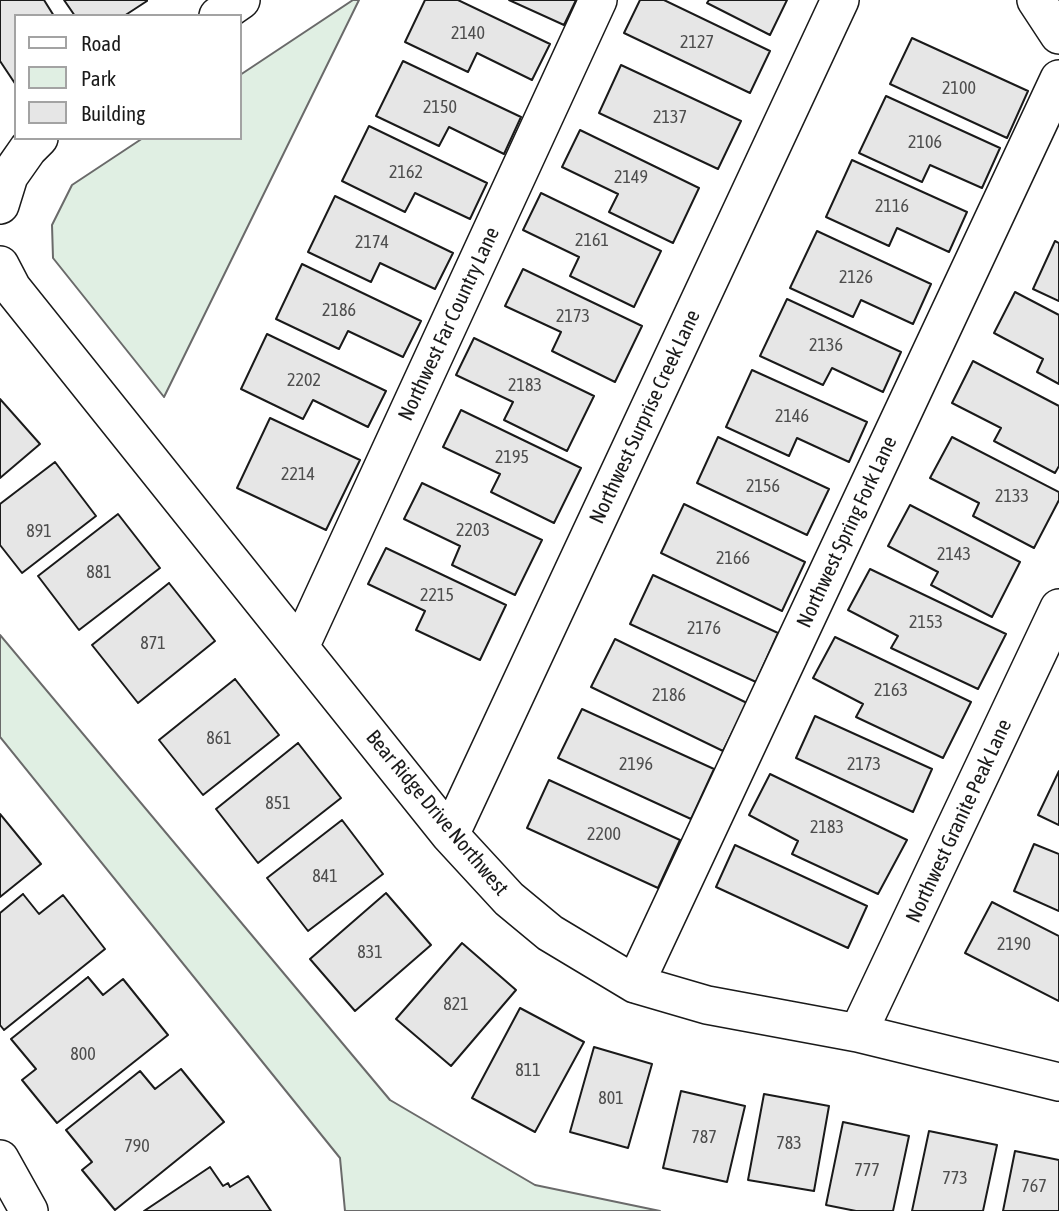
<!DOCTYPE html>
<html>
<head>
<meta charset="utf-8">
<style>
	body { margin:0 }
	#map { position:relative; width:1059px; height:1211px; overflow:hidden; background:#fff; font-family:"Asap Condensed",sans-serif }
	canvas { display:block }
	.legend { position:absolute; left:14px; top:14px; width:228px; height:126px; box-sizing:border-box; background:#fff; border:2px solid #a3a3a3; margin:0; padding:9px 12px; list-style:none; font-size:21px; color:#1a1a1a }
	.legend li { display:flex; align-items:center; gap:14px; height:35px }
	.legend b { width:35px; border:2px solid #a3a3a3 }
</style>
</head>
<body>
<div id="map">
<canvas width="1059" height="1211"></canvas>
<ul class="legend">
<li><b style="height:9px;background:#fff"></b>Road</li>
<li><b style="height:19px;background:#e0efe3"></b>Park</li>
<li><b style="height:19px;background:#e6e6e6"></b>Building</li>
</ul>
</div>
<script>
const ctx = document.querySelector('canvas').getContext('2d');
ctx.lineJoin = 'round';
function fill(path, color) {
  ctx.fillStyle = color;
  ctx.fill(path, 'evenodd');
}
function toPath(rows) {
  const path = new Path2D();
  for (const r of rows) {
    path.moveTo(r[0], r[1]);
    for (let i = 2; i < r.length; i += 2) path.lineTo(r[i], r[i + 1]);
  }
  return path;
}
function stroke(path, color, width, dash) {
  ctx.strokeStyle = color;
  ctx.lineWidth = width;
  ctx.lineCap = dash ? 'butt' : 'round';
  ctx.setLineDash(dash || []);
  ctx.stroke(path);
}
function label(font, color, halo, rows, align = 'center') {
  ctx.font = font + ' "Asap Condensed",sans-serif';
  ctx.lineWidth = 5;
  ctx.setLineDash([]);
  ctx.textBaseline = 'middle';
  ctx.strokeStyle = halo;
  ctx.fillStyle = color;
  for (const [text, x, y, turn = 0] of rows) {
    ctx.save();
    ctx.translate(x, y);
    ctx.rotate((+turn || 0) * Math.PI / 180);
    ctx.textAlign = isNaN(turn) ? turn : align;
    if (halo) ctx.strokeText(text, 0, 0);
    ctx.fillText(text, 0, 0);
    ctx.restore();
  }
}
const green = toPath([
	[353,0,359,0,164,397,53,258,52,225,72,185,143,138,240,138,240,75,353,0],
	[0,635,390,1100,535,1185,660,1211,345,1211,340,1158,0,737,0,635]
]);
fill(green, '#e0efe3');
stroke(green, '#6a6a6a', 2);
const building = toPath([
	[0,0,44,0,54,16,16,16,16,85,0,61,0,0],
	[64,0,147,0,147,1,124,16,75,16,64,0],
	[425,0,458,0,550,44,532,80,477,53,468,72,405,42,425,0],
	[509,0,576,0,564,25,509,0],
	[640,0,664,0,770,51,750,93,624,33,640,0],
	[709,0,787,0,770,35,707,3,709,0],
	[912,38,1028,91,1007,138,890,84,912,38],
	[403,61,521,117,504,154,449,127,439,146,376,116,403,61],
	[621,65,741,121,718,169,599,113,621,65],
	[886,96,1000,148,982,188,930,165,922,182,859,153,886,96],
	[369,126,487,183,470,219,415,193,405,212,342,181,369,126],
	[580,130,699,188,673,243,609,212,618,194,562,167,580,130],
	[852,160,967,212,949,252,897,228,889,246,826,217,852,160],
	[541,193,661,251,634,307,570,276,579,257,523,230,541,193],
	[335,196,453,253,435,289,380,263,371,282,308,252,335,196],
	[817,231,931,284,913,324,861,300,853,317,790,288,817,231],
	[1055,241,1059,243,1059,301,1033,289,1055,241],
	[302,264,421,321,403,357,348,331,339,349,276,319,302,264],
	[523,269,642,326,615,382,552,351,561,332,505,306,523,269],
	[1015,292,1059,315,1059,384,1037,372,1043,359,994,333,1015,292],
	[787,299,901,352,883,392,832,368,823,385,760,356,787,299],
	[267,334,386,391,368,427,313,400,303,419,241,389,267,334],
	[474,338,594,396,567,451,504,420,513,402,456,375,474,338],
	[973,361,1059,406,1059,466,1055,473,994,441,1001,428,952,403,973,361],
	[752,370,867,422,849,462,797,438,789,456,726,427,752,370],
	[0,399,40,444,0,478,0,399],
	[461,410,581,468,554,523,491,492,500,474,443,447,461,410],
	[270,418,360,460,326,530,237,488,270,418],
	[718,437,829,489,807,535,697,483,718,437],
	[952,437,1059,492,1059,500,1034,548,973,516,979,503,930,478,952,437],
	[55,462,96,516,22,573,0,545,0,504,55,462],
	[422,483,542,540,515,595,452,565,460,546,404,519,422,483],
	[684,504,805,562,782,611,661,553,684,504],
	[910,505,1020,562,992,617,931,585,938,572,888,546,910,505],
	[118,514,160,568,79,630,38,576,118,514],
	[386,548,506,605,480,660,416,630,425,611,368,584,386,548],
	[870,569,1006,634,978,689,891,648,898,636,848,610,870,569],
	[653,575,778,633,756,682,630,624,653,575],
	[169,583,215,641,138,703,92,645,169,583],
	[835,637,971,702,943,758,856,717,863,704,813,678,835,637],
	[615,639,747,703,723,751,591,687,615,639],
	[235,679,279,735,203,795,159,740,235,679],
	[582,709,714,769,691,819,558,758,582,709],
	[815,716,932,769,913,812,796,758,815,716],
	[298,743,341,798,258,863,216,809,298,743],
	[1059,771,1059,825,1038,815,1059,771],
	[770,774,907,840,878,894,792,854,798,841,749,815,770,774],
	[549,780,680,840,658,888,527,828,549,780],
	[0,814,41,864,0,897,0,814],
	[342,820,383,874,308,931,267,878,342,820],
	[1034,844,1059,854,1059,911,1014,891,1034,844],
	[735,845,867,906,848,948,716,887,735,845],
	[386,893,431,945,355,1011,310,959,386,893],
	[23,894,39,914,63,895,105,949,4,1030,0,1025,0,913,23,894],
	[992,902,1059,936,1059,1001,965,953,992,902],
	[462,943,516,990,451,1066,396,1019,462,943],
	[88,977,103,995,123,979,168,1035,57,1123,22,1080,36,1069,11,1039,88,977],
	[520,1008,584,1042,535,1132,472,1098,520,1008],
	[594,1047,652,1064,628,1148,570,1132,594,1047],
	[181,1069,224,1122,115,1210,82,1170,92,1162,66,1130,140,1071,155,1089,181,1069],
	[681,1091,745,1106,727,1182,663,1168,681,1091],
	[764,1094,829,1106,814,1191,748,1180,764,1094],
	[843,1122,909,1136,893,1211,856,1211,826,1205,843,1122],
	[929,1131,997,1145,983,1211,912,1211,929,1131],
	[1015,1151,1059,1160,1059,1211,1003,1211,1015,1151],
	[210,1167,223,1186,228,1183,230,1187,248,1176,271,1211,144,1211,210,1167]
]);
fill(building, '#e6e6e6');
stroke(building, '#1a1a1a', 2);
const street = toPath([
	[1036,0,1059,35],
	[218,16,241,0],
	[0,205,9,176,28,149,39,138],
	[0,265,12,288,450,835,509,899,550,933,635,984,707,1005,858,1033,1059,1082],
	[300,647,598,0],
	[450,835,840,0],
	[635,984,1059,79],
	[858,1033,1059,608],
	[0,1159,29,1211]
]);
stroke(street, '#1a1a1a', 40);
stroke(street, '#fff', 37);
label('18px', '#4d4d4d', null, [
	["2140",468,33],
	["2127",697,42],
	["2100",959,88],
	["2150",440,107],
	["2137",670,117],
	["2106",925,142],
	["2162",406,172],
	["2149",631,177],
	["2116",892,206],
	["2161",592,240],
	["2174",372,242],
	["2126",856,277],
	["2186",339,310],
	["2173",573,316],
	["2136",826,345],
	["2202",304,380],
	["2183",525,385],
	["2146",792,416],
	["2195",512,457],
	["2214",298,474],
	["2156",763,486],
	["2133",1012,496],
	["2203",473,530],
	["891",39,531],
	["2143",954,554],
	["2166",733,558],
	["881",99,572],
	["2215",437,595],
	["2153",926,622],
	["2176",704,628],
	["871",153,643],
	["2163",891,690],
	["2186",669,695],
	["861",219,738],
	["2196",636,764],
	["2173",864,764],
	["851",278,803],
	["2183",827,827],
	["2200",604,834],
	["841",325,876],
	["2190",1014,944],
	["831",370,952],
	["821",456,1004],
	["800",83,1054],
	["811",528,1070],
	["801",611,1098],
	["787",704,1137],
	["783",789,1143],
	["790",137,1146],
	["777",867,1170],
	["773",955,1178],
	["767",1034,1186]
]);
label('21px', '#1a1a1a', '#fff', [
	["Northwest Far Country Lane",449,324,-65],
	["Northwest Surprise Creek Lane",645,417,-65],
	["Northwest Spring Fork Lane",847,532,-65],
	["Bear Ridge Drive Northwest",437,813,50],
	["Northwest Granite Peak Lane",959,821,-65]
]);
</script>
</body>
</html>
